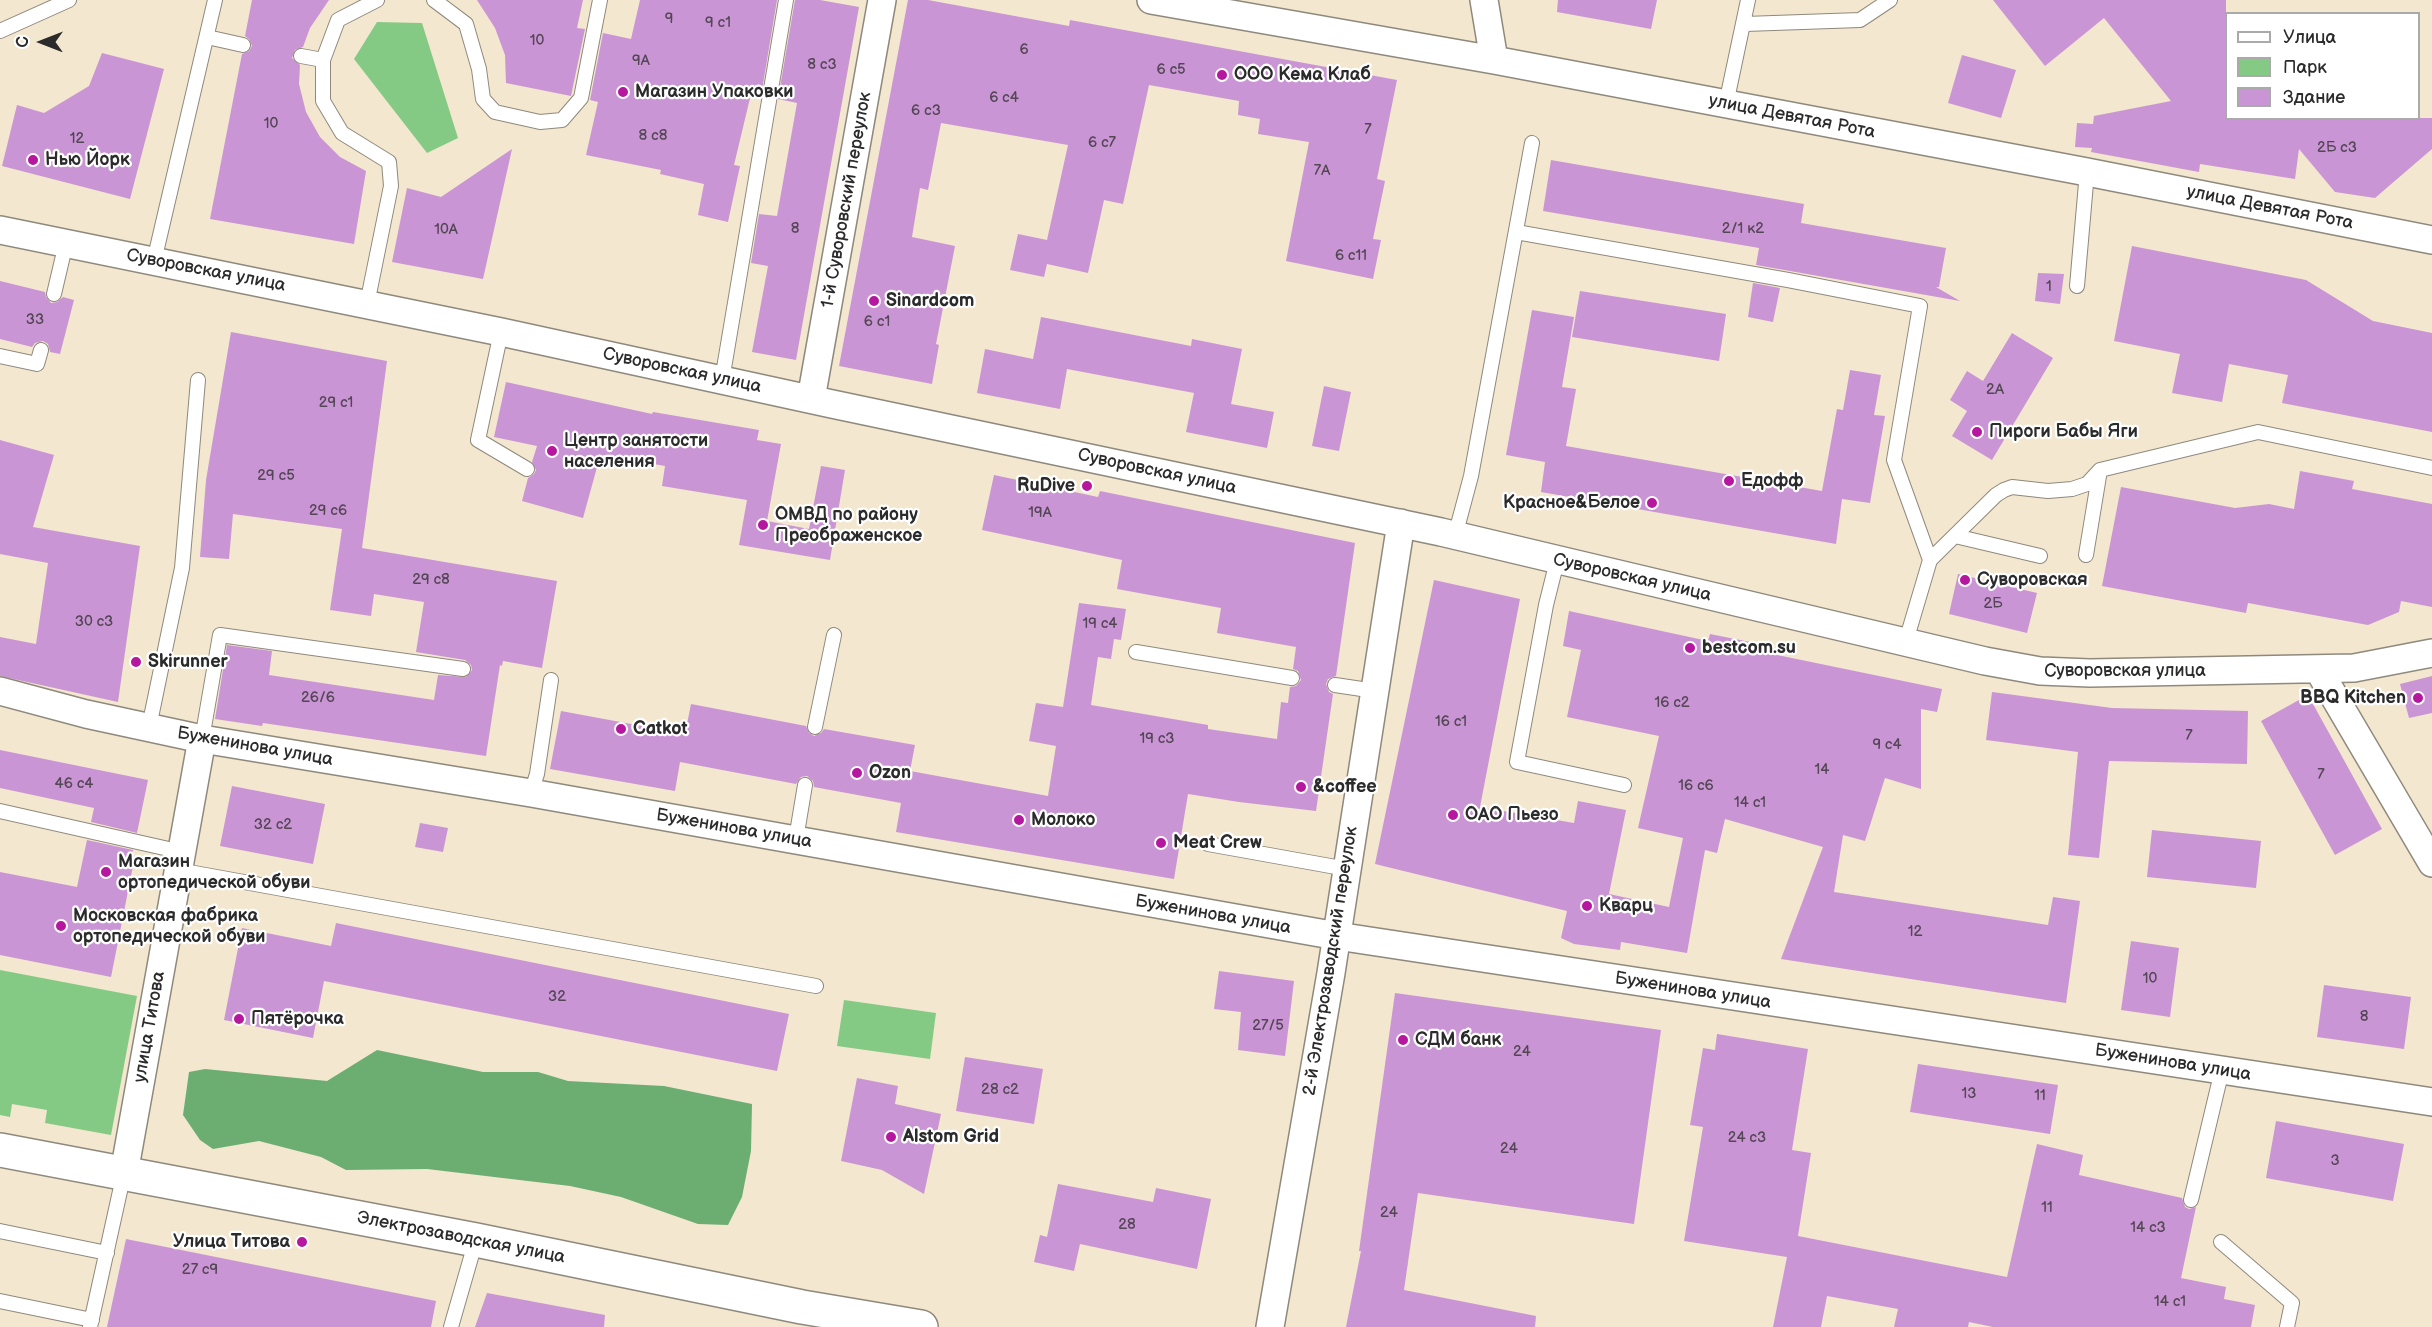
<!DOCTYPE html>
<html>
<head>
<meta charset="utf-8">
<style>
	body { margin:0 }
	#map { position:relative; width:2432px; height:1327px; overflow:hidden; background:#f3e7cf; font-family:"Balsamiq Sans",sans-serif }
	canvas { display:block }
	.legend { position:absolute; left:2225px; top:12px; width:195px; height:108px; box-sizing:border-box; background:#fff; border:2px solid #aaa; margin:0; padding:8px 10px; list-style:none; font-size:18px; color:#2b2b2b }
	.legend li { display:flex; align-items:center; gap:12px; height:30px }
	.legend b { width:30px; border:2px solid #aaa }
	.north { position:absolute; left:12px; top:12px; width:60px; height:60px; -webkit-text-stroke:4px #fff; paint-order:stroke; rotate:270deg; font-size:16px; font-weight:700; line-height:24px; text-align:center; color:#2b2b2b }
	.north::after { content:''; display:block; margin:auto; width:21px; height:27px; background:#2b2b2b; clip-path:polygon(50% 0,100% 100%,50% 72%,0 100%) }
</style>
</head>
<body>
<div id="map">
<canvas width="2432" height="1327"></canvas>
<ul class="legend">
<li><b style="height:8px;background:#fff"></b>Улица</li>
<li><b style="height:16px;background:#85ca84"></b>Парк</li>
<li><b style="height:16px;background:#ca95d4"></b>Здание</li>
</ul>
<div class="north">С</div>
</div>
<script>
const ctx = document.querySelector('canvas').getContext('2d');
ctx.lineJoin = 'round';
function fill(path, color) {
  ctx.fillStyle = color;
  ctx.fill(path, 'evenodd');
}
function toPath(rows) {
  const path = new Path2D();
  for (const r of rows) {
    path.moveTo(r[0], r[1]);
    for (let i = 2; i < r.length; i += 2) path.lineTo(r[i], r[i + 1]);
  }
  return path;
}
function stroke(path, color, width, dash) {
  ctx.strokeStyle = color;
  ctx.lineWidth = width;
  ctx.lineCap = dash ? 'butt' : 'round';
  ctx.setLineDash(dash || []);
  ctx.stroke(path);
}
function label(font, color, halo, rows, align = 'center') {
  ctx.font = font + ' "Balsamiq Sans",sans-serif';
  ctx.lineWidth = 4.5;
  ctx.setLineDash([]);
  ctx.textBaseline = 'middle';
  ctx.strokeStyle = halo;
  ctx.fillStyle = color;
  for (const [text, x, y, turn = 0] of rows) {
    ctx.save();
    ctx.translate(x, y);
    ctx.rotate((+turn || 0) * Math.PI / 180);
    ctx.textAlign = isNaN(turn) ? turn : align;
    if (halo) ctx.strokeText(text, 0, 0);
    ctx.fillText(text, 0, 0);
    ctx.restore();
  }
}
fill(toPath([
	[377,22,422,23,458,138,427,153,354,59],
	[0,970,137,996,111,1135,45,1123,47,1110,12,1104,10,1117,0,1115],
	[844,1000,936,1013,930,1059,837,1046]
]), '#85ca84');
fill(toPath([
	[377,1050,483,1072,538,1072,568,1081,664,1086,752,1104,751,1151,742,1197,728,1225,698,1224,621,1197,570,1186,427,1169,346,1170,321,1157,259,1141,213,1149,200,1140,183,1115,189,1072,205,1069,327,1081]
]), '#6cae72');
fill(toPath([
	[252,0,329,0,310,28,303,47,295,50,292,58,300,65,299,84,306,112,320,137,340,157,366,171,354,244,210,219,242,54,249,51,252,46,249,39,245,36],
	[477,0,583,0,577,28,585,29,571,96,506,83,505,55,495,28],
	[640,0,777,0,761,96,751,94,734,165,740,166,728,222,698,215,704,184,660,174,661,170,586,155,598,102,590,100,603,33,631,39],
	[795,0,820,0,859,7,796,360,752,352,768,266,751,263,759,214,777,216,797,103,778,99],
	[908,0,928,0,1069,26,1070,20,1397,80,1377,179,1385,181,1373,239,1381,240,1373,279,1286,261,1309,142,1258,134,1260,119,1238,115,1239,101,1149,85,1123,204,1104,200,1088,273,1047,264,1044,277,1010,270,1018,234,1047,240,1068,145,941,123,928,190,920,188,912,237,955,246,936,344,939,345,932,384,839,366],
	[1558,0,1657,0,1651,29,1557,12],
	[1993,0,2226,0,2226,118,2432,118,2432,149,2375,198,2335,192,2299,149,2295,179,2200,164,2199,172,2091,152,2092,148,2075,147,2077,123,2093,124,2094,116,2171,101,2104,18,2045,66],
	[102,53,164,69,130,199,2,166,17,105,44,113,89,86],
	[1962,55,2016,70,2001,118,1948,103],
	[512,149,483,279,392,262,407,188,441,197],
	[1551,160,1804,204,1801,223,1946,248,1939,287,1936,287,1960,301,1756,265,1759,248,1543,211],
	[2132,246,2306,280,2373,321,2432,333,2432,432,2282,403,2288,375,2229,364,2222,402,2172,393,2180,354,2114,341],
	[2038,273,2064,274,2060,304,2035,301],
	[0,281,45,292,46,297,51,303,57,302,63,297,74,300,60,354,50,352,48,344,43,341,35,343,32,347,0,339],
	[1753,283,1780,288,1773,322,1748,317],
	[1580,291,1726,314,1719,361,1572,337],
	[1532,310,1574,317,1562,387,1576,389,1566,446,1822,491,1837,409,1843,410,1850,370,1881,375,1874,415,1885,416,1870,503,1842,499,1836,544,1541,492,1545,462,1506,455],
	[1041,317,1191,346,1192,339,1242,349,1231,404,1274,412,1267,448,1186,432,1194,393,1067,369,1060,409,977,393,985,349,1033,359],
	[231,332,387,361,362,548,557,581,542,668,503,661,502,666,500,665,486,756,263,723,262,726,215,719,227,645,272,651,269,675,434,700,438,675,466,677,472,670,471,665,465,660,416,652,424,602,374,594,371,616,330,610,342,529,233,514,229,559,200,557,206,480],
	[2012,333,2053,358,1992,460,1952,436,1967,411,1950,400,1967,371,1983,381],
	[506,382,652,414,653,412,759,430,757,440,781,444,767,521,809,529,821,466,845,470,830,560,739,545,747,500,662,486,665,466,603,455,602,460,599,460,583,518,522,501,528,478,534,474,536,470,532,462,537,446,494,437],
	[1324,386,1351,392,1339,451,1312,446],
	[0,440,54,455,33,527,140,546,118,702,0,676,0,637,36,644,48,563,0,554],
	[2300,471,2354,481,2352,489,2432,504,2432,607,2401,601,2399,612,2368,625,2248,603,2246,613,2102,586,2121,487,2235,508,2269,504,2294,509],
	[994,475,1098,497,1100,491,1355,543,1336,676,1328,679,1326,684,1329,692,1333,694,1316,811,1239,802,1188,794,1174,879,896,832,901,803,814,787,813,781,807,776,801,777,796,784,680,762,675,791,550,769,561,711,685,734,691,704,806,726,809,733,814,736,821,733,824,729,915,745,910,771,1048,796,1056,746,1029,741,1036,703,1063,707,1079,603,1126,609,1121,640,1114,639,1111,659,1098,657,1091,705,1208,725,1208,729,1277,739,1281,702,1288,703,1290,687,1296,686,1301,680,1298,671,1293,669,1296,647,1217,633,1221,608,1117,589,1122,560,982,530],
	[1958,574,2037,593,2027,633,1949,614],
	[1434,580,1520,599,1480,807,1574,823,1578,801,1626,810,1609,894,1669,907,1683,838,1638,828,1659,736,1567,717,1581,650,1563,646,1569,611,1708,641,1710,634,1755,643,1753,650,1942,689,1937,712,1921,709,1921,789,1885,778,1865,841,1843,835,1834,892,2048,925,2053,897,2080,901,2066,1003,1781,959,1823,847,1725,819,1717,853,1705,850,1687,953,1621,942,1620,950,1574,944,1561,938,1567,911,1375,864],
	[2432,676,2432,713,2409,718,2400,684],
	[1992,692,2112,708,2248,711,2247,764,2109,761,2099,858,2068,855,2078,752,1986,740],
	[2308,695,2382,829,2335,855,2261,721],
	[0,750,148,780,137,833,91,822,94,808,0,788],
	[232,786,325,804,313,864,220,846],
	[420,823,448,828,443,852,415,847],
	[2152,830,2261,841,2256,888,2147,877],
	[87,840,133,850,132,855,135,856,111,977,0,955,0,872,77,887],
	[336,923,789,1014,777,1071,324,981,313,1038,224,1020,242,928,331,946],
	[2131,941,2179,948,2170,1017,2121,1010],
	[1219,971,1294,981,1285,1056,1238,1050,1241,1012,1214,1009],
	[2324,985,2411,997,2404,1049,2317,1037],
	[1395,993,1661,1030,1634,1224,1418,1193,1404,1290,1536,1316,1535,1327,1346,1327,1361,1251,1359,1251],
	[1717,1034,1808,1049,1792,1150,1811,1153,1798,1236,2007,1277,2037,1144,2083,1155,2079,1175,2182,1198,2185,1207,2189,1209,2196,1207,2181,1278,2226,1287,2224,1299,2255,1305,2251,1327,1993,1327,1969,1322,1968,1327,1894,1327,1898,1309,1827,1296,1821,1327,1773,1327,1787,1257,1684,1241,1703,1127,1690,1125,1703,1048,1715,1050],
	[965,1057,1043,1069,1034,1124,956,1111],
	[1918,1064,2058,1085,2050,1134,1910,1112],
	[857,1078,898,1086,895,1104,941,1114,924,1194,882,1170,841,1161],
	[2276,1121,2404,1144,2393,1201,2266,1178],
	[1058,1184,1153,1202,1156,1188,1211,1199,1197,1269,1080,1244,1074,1271,1034,1262,1040,1235,1047,1237],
	[126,1239,436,1301,431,1327,107,1327],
	[487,1293,605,1315,604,1327,475,1327]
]), '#ca95d4');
const service = toPath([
	[434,0,466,24,479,69,483,99,495,112,540,122,562,120,581,98,600,0],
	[1745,24,1860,20,1890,0],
	[0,31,69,0],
	[207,37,243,45],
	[301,56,323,60],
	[1726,104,1748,0],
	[1516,232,1788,280,1920,306,1894,460,1930,560,1906,641],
	[154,261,215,0],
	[2077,286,2087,172],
	[54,294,66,243],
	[367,304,391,186,389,162,342,133,323,101,323,60,338,20,377,0],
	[501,332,478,440,527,469],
	[0,356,37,364,41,350],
	[722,380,786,0],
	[1455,536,1471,476,1532,143],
	[1955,536,2040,556],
	[2086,555,2100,470],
	[1930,560,1996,495,2004,490,2012,487,2048,491,2072,489,2087,484,2100,470,2258,432,2432,468],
	[1557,561,1546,605,1517,762,1624,785],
	[1136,652,1292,678],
	[1335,685,1375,691],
	[149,727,182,568,198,380],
	[815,727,834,635],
	[202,739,220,635,463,669],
	[531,793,537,774,551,680],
	[0,811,182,852],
	[796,839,805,785],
	[1208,844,1347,869],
	[178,870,816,986],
	[2191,1200,2222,1070],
	[0,1231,107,1253],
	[2221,1242,2292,1303,2287,1327],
	[0,1301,92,1320],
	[90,1327,124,1173],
	[451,1327,476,1240]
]);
const minor = toPath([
	[1151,0,1494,60,2087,172,2432,240],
	[1484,0,1494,60],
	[0,230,501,332,832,404,1441,532,1985,661,2040,671,2090,673,2354,668,2432,653],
	[811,399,882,0],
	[2318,669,2432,863],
	[0,691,86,714,202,739,531,793,1337,936,2432,1102],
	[124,1173,202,739],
	[1270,1327,1331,973,1401,523]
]);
const tertiary = toPath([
	[0,1150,476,1240,802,1307,921,1327]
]);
stroke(service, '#8f897d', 16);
stroke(minor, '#8f897d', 30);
stroke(tertiary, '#8f897d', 36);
stroke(service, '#fff', 14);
stroke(minor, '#fff', 27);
stroke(tertiary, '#fff', 33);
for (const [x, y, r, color] of [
	[1222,75,6,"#b5179e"],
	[623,92,6,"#b5179e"],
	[33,160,6,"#b5179e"],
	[874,301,6,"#b5179e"],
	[1977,432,6,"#b5179e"],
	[552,451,6,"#b5179e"],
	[1729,481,6,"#b5179e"],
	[1087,486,6,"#b5179e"],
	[1652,503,6,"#b5179e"],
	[763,525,6,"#b5179e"],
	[1965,580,6,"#b5179e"],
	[1690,648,6,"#b5179e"],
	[136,662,6,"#b5179e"],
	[2418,698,6,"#b5179e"],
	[621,729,6,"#b5179e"],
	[857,773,6,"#b5179e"],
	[1301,787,6,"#b5179e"],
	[1453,815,6,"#b5179e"],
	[1019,820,6,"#b5179e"],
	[1161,843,6,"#b5179e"],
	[106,872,6,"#b5179e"],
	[1587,906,6,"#b5179e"],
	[61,926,6,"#b5179e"],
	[239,1019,6,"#b5179e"],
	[1403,1040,6,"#b5179e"],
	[891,1137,6,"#b5179e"],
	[302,1242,6,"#b5179e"]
]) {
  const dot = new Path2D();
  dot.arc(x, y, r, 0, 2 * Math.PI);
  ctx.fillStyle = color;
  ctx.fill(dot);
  stroke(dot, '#fff', 2);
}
label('15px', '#534655', null, [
	["9",669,19],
	["9 с1",718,23],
	["10",537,41],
	["6",1024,50],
	["9А",641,61],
	["8 с3",822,65],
	["6 с5",1171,70],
	["6 с4",1004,98],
	["6 с3",926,111],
	["10",271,124],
	["7",1368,130],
	["8 с8",653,136],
	["12",77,139],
	["6 с7",1102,143],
	["2Б с3",2337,148],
	["7А",1322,171],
	["8",795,229],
	["2/1 к2",1743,229],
	["10А",446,230],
	["6 с11",1351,256],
	["1",2049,287],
	["33",35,320],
	["6 с1",877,322],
	["2А",1995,390],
	["29 с1",336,403],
	["29 с5",276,476],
	["29 с6",328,511],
	["19А",1040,513],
	["29 с8",431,580],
	["2Б",1993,604],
	["30 с3",94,622],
	["19 с4",1100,624],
	["26/6",318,698],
	["16 с2",1672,703],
	["16 с1",1451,722],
	["7",2189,736],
	["19 с3",1157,739],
	["9 с4",1887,745],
	["14",1822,770],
	["7",2321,775],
	["46 с4",74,784],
	["16 с6",1696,786],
	["14 с1",1750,803],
	["32 с2",273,825],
	["12",1915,932],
	["10",2150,979],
	["32",557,997],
	["8",2364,1017],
	["27/5",1268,1026],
	["24",1522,1052],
	["28 с2",1000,1090],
	["13",1969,1094],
	["11",2040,1096],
	["24 с3",1747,1138],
	["24",1509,1149],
	["3",2335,1161],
	["11",2047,1208],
	["24",1389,1213],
	["28",1127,1225],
	["14 с3",2148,1228],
	["27 с9",200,1270],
	["14 с1",2170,1302]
]);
label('bold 18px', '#2b2b2b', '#fff', [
	["ООО Кема Клаб",1234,75],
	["Магазин Упаковки",635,92],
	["Нью Йорк",45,160],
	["Sinardcom",886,301],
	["Пироги Бабы Яги",1989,432],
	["Центр занятости",564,441],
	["населения",564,462],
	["Едофф",1741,481],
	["RuDive",1075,486,"right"],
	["Красное&Белое",1640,503,"right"],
	["ОМВД по району",775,515],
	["Преображенское",775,536],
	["Суворовская",1977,580],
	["bestcom.su",1702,648],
	["Skirunner",148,662],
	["BBQ Kitchen",2406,698,"right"],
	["Catkot",633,729],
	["Ozon",869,773],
	["&coffee",1313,787],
	["ОАО Пьезо",1465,815],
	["Молоко",1031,820],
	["Meat Crew",1173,843],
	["Магазин",118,862],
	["ортопедической обуви",118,883],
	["Кварц",1599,906],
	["Московская фабрика",73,916],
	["ортопедической обуви",73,937],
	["Пятёрочка",251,1019],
	["СДМ банк",1415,1040],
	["Alstom Grid",903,1137],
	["Улица Титова",290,1242,"right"]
], 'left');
label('18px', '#2b2b2b', '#fff', [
	["улица Девятая Рота",1792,117,11],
	["1-й Суворовский переулок",847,200,-80],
	["улица Девятая Рота",2270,208,11],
	["Суворовская улица",206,271,11],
	["Суворовская улица",682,371,12],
	["Суворовская улица",1157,472,12],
	["Суворовская улица",1632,578,13],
	["Суворовская улица",2125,671],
	["Буженинова улица",255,747,10],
	["Буженинова улица",734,829,10],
	["Буженинова улица",1213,915,10],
	["2-й Электрозаводский переулок",1331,961,-81],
	["Буженинова улица",1693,991,9],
	["улица Титова",150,1027,-80],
	["Буженинова улица",2173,1063,9],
	["Электрозаводская улица",461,1238,11]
]);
</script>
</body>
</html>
